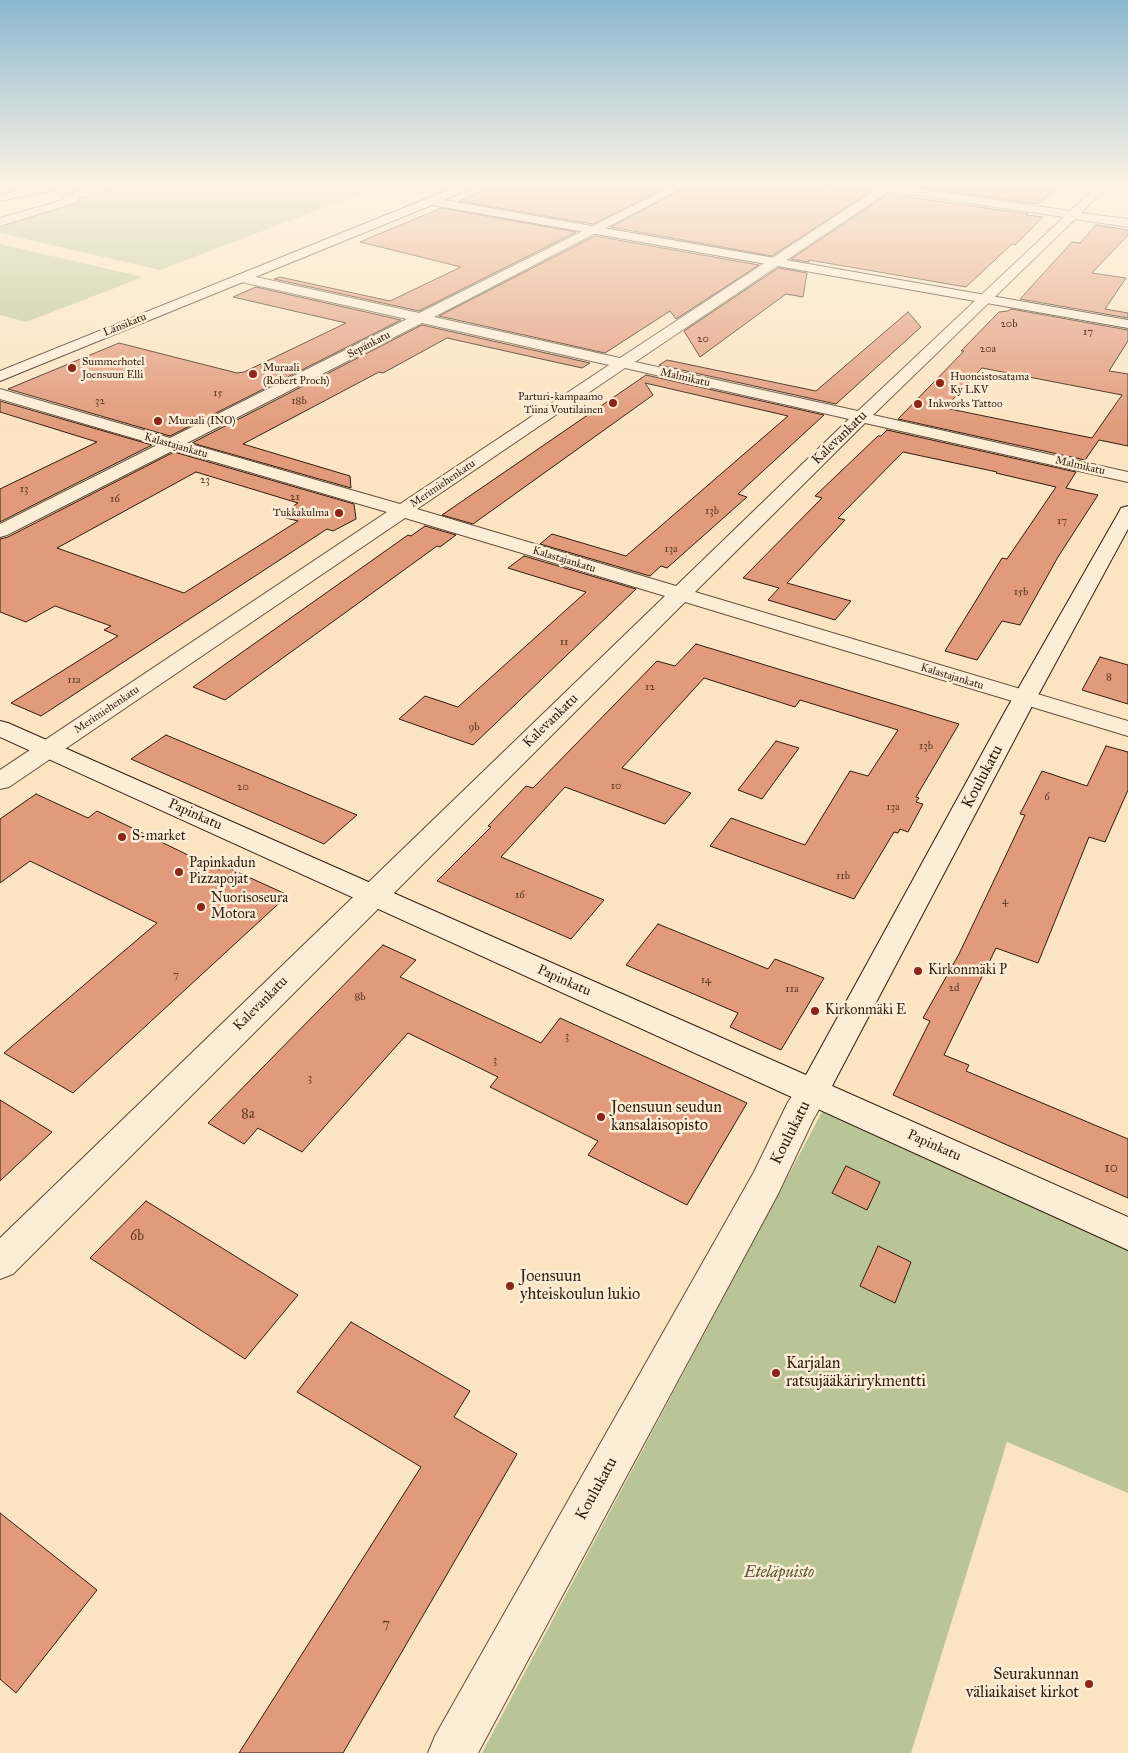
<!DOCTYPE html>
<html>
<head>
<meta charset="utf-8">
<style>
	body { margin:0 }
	canvas { display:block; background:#fbe4c1 }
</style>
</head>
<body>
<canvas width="1128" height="1753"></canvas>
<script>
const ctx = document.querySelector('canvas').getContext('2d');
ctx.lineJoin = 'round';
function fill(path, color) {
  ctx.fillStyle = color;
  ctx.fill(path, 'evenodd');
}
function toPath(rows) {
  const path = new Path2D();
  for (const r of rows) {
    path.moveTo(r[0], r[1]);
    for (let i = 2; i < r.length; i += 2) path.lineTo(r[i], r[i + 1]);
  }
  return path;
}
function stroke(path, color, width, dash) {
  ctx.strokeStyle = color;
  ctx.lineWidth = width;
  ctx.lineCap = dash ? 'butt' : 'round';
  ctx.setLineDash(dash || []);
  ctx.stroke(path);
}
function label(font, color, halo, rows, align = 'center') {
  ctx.font = font + ' "IM FELL Great Primer",serif';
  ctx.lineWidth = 5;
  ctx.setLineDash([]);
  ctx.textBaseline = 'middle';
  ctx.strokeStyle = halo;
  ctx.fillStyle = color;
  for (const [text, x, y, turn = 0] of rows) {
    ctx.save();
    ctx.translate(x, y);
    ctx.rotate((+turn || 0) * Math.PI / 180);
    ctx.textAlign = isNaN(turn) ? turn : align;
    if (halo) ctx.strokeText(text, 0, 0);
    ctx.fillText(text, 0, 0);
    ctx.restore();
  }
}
fill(toPath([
	[114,184,386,184,160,270,0,233,0,228,11,224,3,222,74,200],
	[0,244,143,277,26,322,0,315],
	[823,1110,1128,1250,1128,1493,1007,1442,911,1753,482,1753]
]), '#b9c597');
const building = toPath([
	[499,184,673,184,593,224,459,201,499,184],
	[692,184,817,184,870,192,772,256,611,227,692,184],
	[918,184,1062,184,1038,204,918,187,918,184],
	[888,194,1028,214,1026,215,1043,217,1015,245,1012,244,966,287,809,260,809,262,791,259,888,194],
	[441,208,576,232,419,311,274,279,280,277,390,301,461,267,360,242,441,208],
	[1096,225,1128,230,1128,235,1092,273,1126,278,1105,309,1128,313,1128,318,1020,299,1072,242,1080,243,1096,225],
	[595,236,759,265,676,319,670,311,605,353,439,316,595,236],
	[778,268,807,273,803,297,786,294,700,357,684,331,778,268],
	[256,287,401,320,170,436,8,389,119,343,237,373,244,372,346,323,233,297,256,287],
	[1011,309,1128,330,1128,341,1109,371,1128,374,1128,446,1099,440,1085,460,898,419,964,351,961,351,999,312,1008,311,1011,309],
	[982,368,1122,395,1092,438,945,408,982,368],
	[908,312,921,327,836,404,659,365,667,360,816,391,908,312],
	[422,325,590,363,582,368,447,338,383,373,379,372,243,444,350,476,351,488,192,443,422,325],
	[646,375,824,415,738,494,747,497,667,568,661,566,650,576,540,544,552,534,626,556,788,416,645,383,653,395,473,524,442,515,646,375],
	[0,401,152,445,0,522,0,489,97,442,0,412,0,401],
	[887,430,1076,472,1066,488,1098,495,1058,557,1020,625,1002,621,977,660,945,651,1002,558,1007,559,1056,487,996,473,997,472,903,452,838,518,845,520,787,583,851,601,835,620,768,600,779,588,743,578,822,498,815,496,878,436,881,436,887,430],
	[174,452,354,504,356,519,333,531,327,529,41,716,11,703,118,636,104,630,111,626,55,606,26,622,0,612,0,539,8,537,174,452],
	[196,472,298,503,278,516,298,521,184,593,57,548,196,472],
	[425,526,456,535,440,547,437,546,225,700,193,687,408,535,411,536,425,526],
	[524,556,636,589,473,745,399,719,425,696,458,707,586,592,508,568,524,556],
	[696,644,959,724,916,797,919,798,916,802,923,804,908,832,900,829,898,833,894,832,854,899,710,846,731,818,805,845,850,771,868,776,898,730,800,700,795,707,704,678,622,768,691,793,665,824,565,787,501,857,604,900,571,939,437,881,491,827,488,826,526,786,533,788,657,661,675,666,696,644],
	[1100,657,1128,665,1128,704,1082,690,1100,657],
	[166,735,357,815,324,844,131,759,166,735],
	[776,741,799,748,762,799,738,790,776,741],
	[1106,746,1128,752,1128,790,1105,842,1089,837,1038,963,996,948,944,1055,969,1065,966,1071,1128,1139,1128,1198,893,1095,930,1021,923,1018,959,954,1025,815,1020,814,1042,771,1087,786,1106,746],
	[36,794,88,818,97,811,219,870,224,866,288,895,73,1093,4,1053,157,923,30,861,0,883,0,819,36,794],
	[658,924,768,969,775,959,824,978,781,1050,730,1027,738,1013,626,965,658,924],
	[383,945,416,960,400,977,541,1043,560,1018,747,1103,687,1205,588,1155,598,1141,490,1087,498,1077,408,1033,302,1152,258,1128,244,1144,208,1123,383,945],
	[0,1100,52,1132,0,1181,0,1100],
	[846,1166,880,1182,867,1210,832,1193,846,1166],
	[146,1201,298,1295,245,1359,90,1258,146,1201],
	[878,1246,911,1262,895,1303,860,1286,878,1246],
	[351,1322,470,1391,454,1417,517,1454,343,1753,239,1753,421,1467,297,1392,351,1322],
	[0,1513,97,1590,16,1693,0,1679,0,1513]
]);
fill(building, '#e19a7b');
stroke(building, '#321c0d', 1);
const street = toPath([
	[50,184,71,184,66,187,0,201,0,195,50,184],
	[101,184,118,184,117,186,78,198,78,202,0,226,0,218,63,200,63,196,101,184],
	[677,184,690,184,434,317,620,358,877,189,865,187,864,184,885,184,1070,211,1099,184,1110,184,1081,213,1128,219,1128,227,1075,219,873,415,1128,472,1128,482,865,423,695,592,1128,721,1128,736,685,602,13,1274,0,1279,0,1238,665,596,405,518,9,787,0,789,0,770,387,512,174,450,7,535,0,537,0,524,157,445,0,399,0,389,170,438,407,319,237,281,235,278,237,275,242,274,419,313,677,184],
	[889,191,1064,217,858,411,635,362,889,191],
	[422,323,609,365,400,504,187,443,422,323],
	[625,368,849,419,676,586,417,509,625,368],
	[813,1079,825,1083,829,1092,813,1120,778,1194,478,1753,428,1753,435,1736,754,1172,788,1102,801,1083,813,1079]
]);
const secondary = toPath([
	[463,184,478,184,444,200,1128,320,1128,328,432,205,0,381,0,371,463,184],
	[1128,506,1128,529,1030,710,832,1086,1128,1217,1128,1250,0,737,0,721,8,723,806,1075,1006,710,1119,512,1121,508,1128,506]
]);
stroke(street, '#644e3a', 2);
stroke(secondary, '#321c0d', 2);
fill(street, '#fcedd7');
fill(secondary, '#fcedd7');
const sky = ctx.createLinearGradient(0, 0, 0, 429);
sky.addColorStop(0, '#8bb8d0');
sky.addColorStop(0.43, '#fdf3e3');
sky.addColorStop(1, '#fdf3e300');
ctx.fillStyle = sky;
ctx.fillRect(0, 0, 1128, 429);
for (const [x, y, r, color] of [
	[72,368,5,"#8f2418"],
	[253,374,5,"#8f2418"],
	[940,383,5,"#8f2418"],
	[613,403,5,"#8f2418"],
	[918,404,5,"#8f2418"],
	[158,421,5,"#8f2418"],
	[339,513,5,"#8f2418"],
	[122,837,5,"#8f2418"],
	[179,872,5,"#8f2418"],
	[201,907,5,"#8f2418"],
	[918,971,5,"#8f2418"],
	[815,1011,5,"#8f2418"],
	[601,1117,5,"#8f2418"],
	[510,1286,5,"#8f2418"],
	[776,1373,5,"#8f2418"],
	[1089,1684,5,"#8f2418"]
]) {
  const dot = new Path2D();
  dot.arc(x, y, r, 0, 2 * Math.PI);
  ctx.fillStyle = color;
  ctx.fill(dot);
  stroke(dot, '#fcedd7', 2);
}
label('11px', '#5e3c28', null, [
	["20b",1009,324],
	["17",1088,332],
	["20",703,339],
	["20a",988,349],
	["15",218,393],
	["32",100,401],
	["18b",299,401],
	["23",205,480],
	["13",24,489],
	["21",295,497],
	["16",115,499],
	["13b",712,511],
	["17",1062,521],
	["13a",671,549],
	["15b",1021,592],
	["11",564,642],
	["8",1109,677],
	["11a",74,680],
	["12",650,687],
	["9b",474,727],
	["13b",926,746],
	["10",616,786],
	["20",243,787],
	["6",1047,797],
	["13a",893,807],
	["11b",843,876],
	["16",520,895],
	["4",1005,901],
	["7",176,975],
	["14",706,980],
	["2d",954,988],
	["11a",792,989],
	["8b",360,997],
	["3",567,1036],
	["3",495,1060],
	["3",310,1078]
]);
label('11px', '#321c0d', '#fcedd7', [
	["Länsikatu",125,325,-22],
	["Sepänkatu",369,345,-27],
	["Malmikatu",685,378,13],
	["Kalastajankatu",176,446,16],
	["Malmikatu",1080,466,13],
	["Merimiehenkatu",443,484,-34],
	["Kalastajankatu",564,560,17],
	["Kalastajankatu",952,677,17],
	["Merimiehenkatu",107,710,-34]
]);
label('11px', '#321c0d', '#fcedd7', [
	["Summerhotel",82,362],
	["Joensuun Elli",82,375],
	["Muraali",263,368],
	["(Robert Proch)",263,381],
	["Huoneistosatama",950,377],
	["Ky LKV",950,390],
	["Parturi-kampaamo",603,397,"right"],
	["Tiina Voutilainen",603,410,"right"],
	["Inkworks Tattoo",928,404],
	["Muraali (INO)",168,421],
	["Tukkakulma",329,513,"right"]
], 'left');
label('14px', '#321c0d', '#fcedd7', [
	["Kalevankatu",840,438,-44],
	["Kalevankatu",551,721,-44],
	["Papinkatu",195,815,24],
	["Papinkatu",564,981,24],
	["Kalevankatu",261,1004,-45],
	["Papinkatu",934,1146,24]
]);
label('14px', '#321c0d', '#fcedd7', [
	["S-market",132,837],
	["Papinkadun",189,864],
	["Pizzapojat",189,880],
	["Nuorisoseura",211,899],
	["Motora",211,915],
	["Kirkonmäki P",928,971],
	["Kirkonmäki E",825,1011]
], 'left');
label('14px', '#5e3c28', null, [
	["8a",248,1115],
	["10",1111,1169],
	["6b",137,1237],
	["7",386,1625]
]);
label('16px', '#321c0d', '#fcedd7', [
	["Koulukatu",983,777,-62],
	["Koulukatu",791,1133,-63],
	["Koulukatu",597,1489,-61]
]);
label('16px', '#321c0d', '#fcedd7', [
	["Joensuun seudun",611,1108],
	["kansalaisopisto",611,1126],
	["Joensuun",520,1277],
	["yhteiskoulun lukio",520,1295],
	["Karjalan",786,1364],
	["ratsujääkärirykmentti",786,1382],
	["Seurakunnan",1079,1675,"right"],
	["väliaikaiset kirkot",1079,1693,"right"]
], 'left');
label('italic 16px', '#5a4f36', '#fcedd7', [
	["Eteläpuisto",779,1573]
]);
</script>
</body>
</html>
